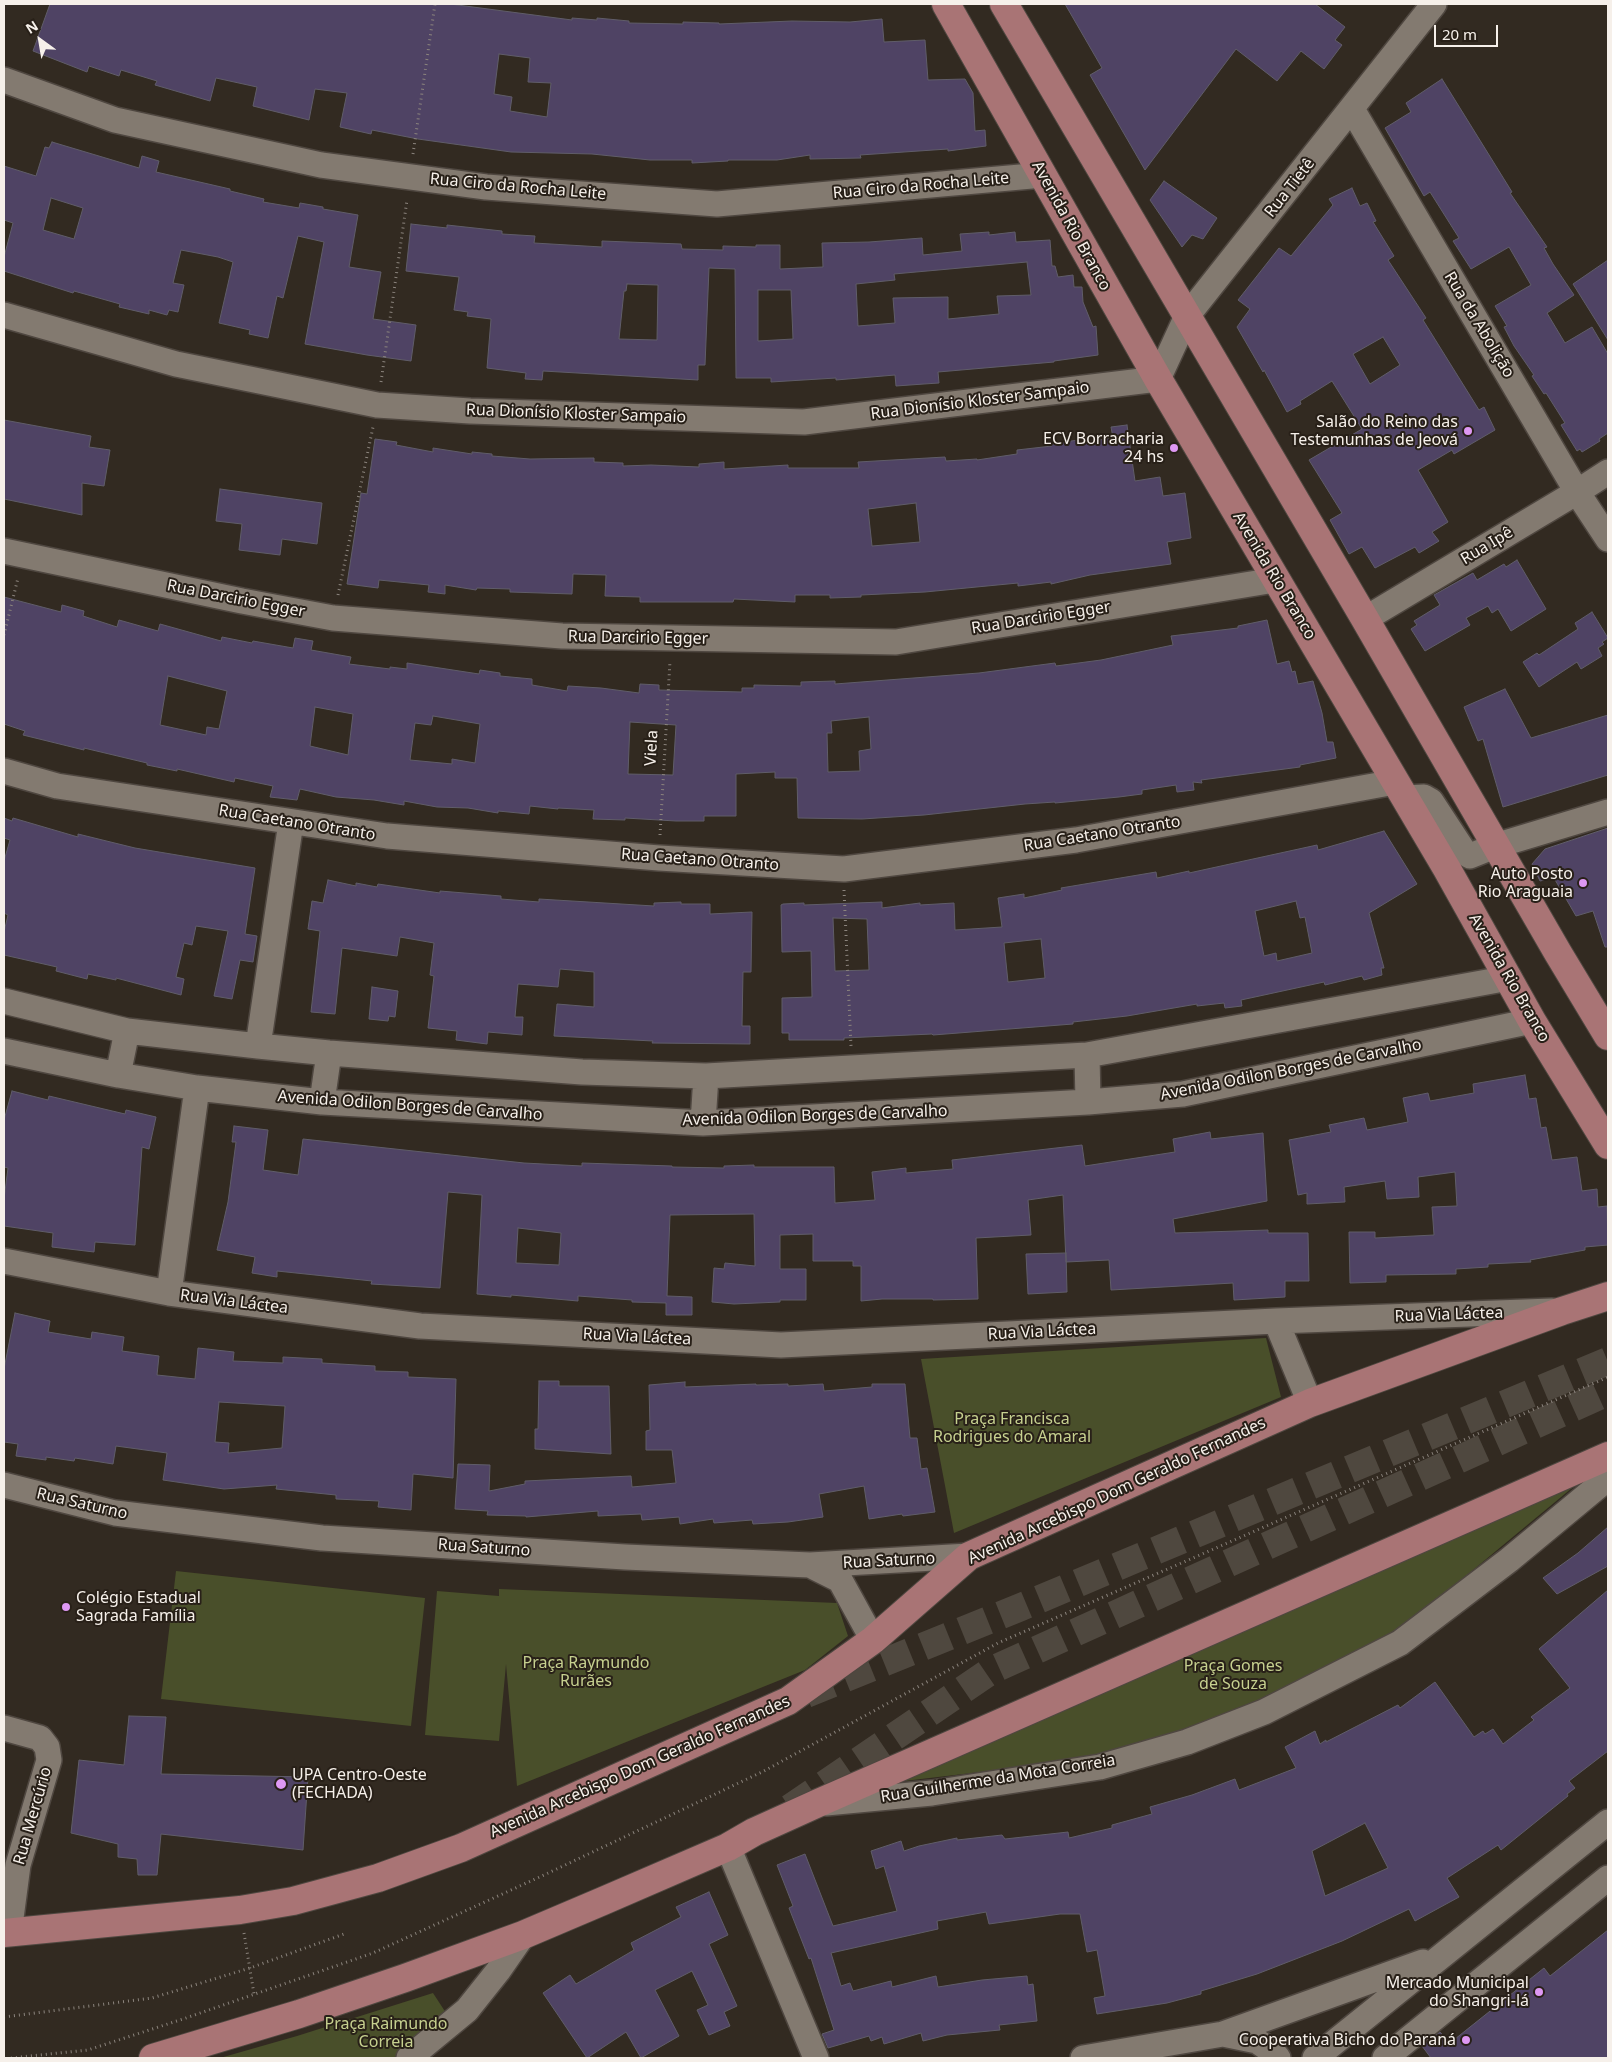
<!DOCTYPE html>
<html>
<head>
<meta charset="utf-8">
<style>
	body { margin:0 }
	#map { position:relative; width:1612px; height:2062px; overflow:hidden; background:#322a21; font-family:"Noto Sans",sans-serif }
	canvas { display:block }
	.frame { position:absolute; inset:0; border:5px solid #f6f0ea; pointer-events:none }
	.north { position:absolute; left:15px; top:15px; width:50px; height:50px; -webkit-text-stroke:4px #282018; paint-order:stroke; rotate:328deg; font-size:14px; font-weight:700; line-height:20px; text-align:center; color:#f6f0ea }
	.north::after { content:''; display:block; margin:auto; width:18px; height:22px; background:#f6f0ea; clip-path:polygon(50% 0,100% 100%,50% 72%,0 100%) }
	.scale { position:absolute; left:1434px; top:25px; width:64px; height:22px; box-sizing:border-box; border:2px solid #f6f0ea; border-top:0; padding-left:6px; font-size:15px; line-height:18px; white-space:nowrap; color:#f6f0ea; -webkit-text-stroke:4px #282018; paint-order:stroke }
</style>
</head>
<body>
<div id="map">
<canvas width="1612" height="2062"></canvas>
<div class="frame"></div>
<div class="north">N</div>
<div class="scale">20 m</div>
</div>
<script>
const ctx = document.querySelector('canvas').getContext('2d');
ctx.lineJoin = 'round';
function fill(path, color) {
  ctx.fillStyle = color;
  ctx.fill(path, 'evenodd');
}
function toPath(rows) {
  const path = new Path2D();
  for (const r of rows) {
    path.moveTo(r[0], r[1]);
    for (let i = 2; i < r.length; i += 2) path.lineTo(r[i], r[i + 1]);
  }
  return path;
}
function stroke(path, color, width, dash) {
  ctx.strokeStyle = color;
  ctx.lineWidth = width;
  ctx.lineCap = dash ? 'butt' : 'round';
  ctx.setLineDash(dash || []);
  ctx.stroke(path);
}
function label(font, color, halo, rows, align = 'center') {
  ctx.font = font + ' "Noto Sans",sans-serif';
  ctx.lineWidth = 4;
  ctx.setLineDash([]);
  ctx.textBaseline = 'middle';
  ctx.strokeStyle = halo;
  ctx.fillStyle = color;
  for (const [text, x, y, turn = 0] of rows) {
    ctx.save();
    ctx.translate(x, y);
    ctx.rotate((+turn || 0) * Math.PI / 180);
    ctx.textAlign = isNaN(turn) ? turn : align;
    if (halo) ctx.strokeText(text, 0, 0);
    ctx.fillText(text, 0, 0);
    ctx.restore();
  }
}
fill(toPath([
	[1266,1338,1281,1397,954,1533,921,1359],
	[1578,1483,1391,1638,1249,1714,1090,1759,862,1786],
	[176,1571,425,1598,411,1726,161,1699],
	[499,1589,837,1603,848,1636,805,1670,517,1786,506,1664,499,1741,425,1735,437,1591,499,1596],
	[433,1993,448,2016,394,2058,220,2058,297,2036]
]), '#494f2a');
const building = toPath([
	[50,4,450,4,572,20,572,18,597,20,597,18,629,21,629,23,683,24,683,22,719,23,719,24,792,21,850,22,882,19,884,42,925,40,928,80,965,79,973,93,975,131,985,130,986,146,948,151,948,149,860,155,861,158,810,159,810,155,777,160,728,160,728,161,692,163,692,160,650,160,592,154,511,152,418,139,372,130,371,134,340,127,347,93,315,89,309,120,253,106,257,87,216,78,210,101,155,85,157,81,121,70,119,76,89,66,87,72,33,51,50,4],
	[499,54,530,58,528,82,551,83,547,117,510,111,512,97,494,94,499,54],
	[1065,4,1315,4,1345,27,1335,40,1342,45,1324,69,1301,51,1277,81,1236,49,1145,170,1090,75,1102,68,1065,4],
	[1442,79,1512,192,1510,193,1547,247,1544,248,1553,264,1574,295,1547,313,1565,343,1592,327,1608,354,1608,433,1599,439,1600,441,1582,452,1580,449,1577,451,1561,425,1565,423,1546,393,1544,394,1532,376,1534,375,1514,346,1504,327,1507,326,1495,306,1531,285,1509,247,1471,269,1453,241,1459,238,1430,192,1424,196,1385,128,1411,112,1406,103,1442,79],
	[52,142,139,168,142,156,159,161,156,172,230,189,230,191,264,199,263,202,299,208,300,203,323,207,323,209,358,215,349,267,381,272,373,319,416,325,411,361,367,355,305,344,324,242,298,236,283,298,277,296,268,338,249,334,250,330,219,323,233,262,218,257,181,250,173,283,184,285,178,312,169,310,167,315,149,310,149,314,119,307,120,304,74,291,73,293,4,271,4,257,13,223,4,220,4,166,36,176,45,147,49,148,52,142],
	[51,198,83,208,74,239,43,230,51,198],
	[1164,181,1217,218,1203,239,1192,235,1182,247,1150,200,1164,181],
	[1352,188,1360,206,1367,203,1376,221,1373,222,1394,256,1388,260,1426,318,1423,320,1479,410,1484,407,1495,430,1454,454,1452,450,1418,470,1448,522,1432,532,1439,541,1419,553,1415,547,1375,568,1362,547,1349,554,1330,520,1342,513,1309,460,1362,429,1332,381,1300,401,1301,404,1287,412,1264,370,1263,372,1237,327,1250,309,1238,300,1279,248,1291,256,1333,205,1329,199,1352,188],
	[1383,337,1400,365,1370,384,1353,354,1383,337],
	[411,224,447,228,447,225,502,231,502,234,535,236,534,243,602,247,602,241,681,244,682,249,723,250,723,246,756,247,756,245,780,245,780,269,823,267,822,243,869,242,922,238,923,255,962,251,960,234,989,232,989,235,1015,232,1016,242,1050,240,1052,266,1055,266,1058,277,1073,275,1074,287,1082,287,1083,302,1093,327,1096,326,1098,355,1054,361,1054,362,938,372,939,383,924,384,896,386,895,375,836,380,836,378,771,382,771,378,736,378,735,269,709,268,705,365,698,365,698,380,543,371,542,380,525,379,526,373,487,368,491,319,467,316,468,312,454,310,459,277,406,271,411,224],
	[1027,262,1031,295,997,296,999,314,948,319,948,297,893,298,895,323,858,326,856,284,895,280,894,274,1027,262],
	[627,284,658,285,657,340,619,339,624,291,626,291,627,284],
	[758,290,791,290,793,339,758,341,758,290],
	[1608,260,1608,340,1573,284,1608,260],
	[4,420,91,436,89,447,110,450,104,486,82,483,82,515,4,499,4,420],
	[1127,425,1135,481,1160,477,1163,496,1185,493,1191,538,1167,542,1171,564,1090,575,1051,584,1051,582,1018,586,1018,583,925,592,861,595,861,597,830,598,830,595,795,595,795,602,734,599,733,602,640,602,640,597,605,596,606,575,573,574,572,594,510,592,510,589,477,588,476,590,445,585,445,594,428,592,429,585,379,580,378,588,347,584,361,493,367,494,375,439,397,442,396,445,433,452,433,448,472,454,472,452,492,454,492,456,530,459,594,458,594,462,623,463,623,466,651,465,699,467,699,464,724,462,724,469,788,465,788,468,859,468,858,462,945,457,946,461,977,459,977,460,1017,454,1017,450,1052,446,1052,444,1078,440,1079,443,1113,438,1111,427,1127,425],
	[916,503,920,542,872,546,868,509,916,503],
	[220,489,322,503,317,544,282,539,280,555,239,550,242,524,216,521,220,489],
	[1517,560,1546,609,1511,631,1498,609,1492,613,1488,606,1466,618,1470,625,1425,651,1411,629,1417,625,1414,621,1440,605,1434,595,1473,573,1477,580,1504,564,1506,567,1517,560],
	[4,597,61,612,62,605,84,611,83,616,117,627,119,620,158,631,160,624,221,641,222,637,252,643,253,641,293,648,295,638,313,641,311,650,351,657,349,664,390,669,390,667,407,669,407,663,479,674,480,670,500,673,500,676,532,679,532,685,567,691,568,686,601,688,639,693,640,684,659,685,659,690,742,692,742,688,754,688,754,685,801,686,801,682,835,681,835,684,979,673,1055,663,1056,666,1101,660,1173,645,1171,636,1238,628,1238,626,1267,620,1277,664,1289,661,1292,672,1295,671,1298,684,1313,681,1322,713,1327,742,1333,742,1336,758,1300,765,1300,767,1201,780,1202,783,1193,782,1194,790,1177,792,1176,785,1142,790,1142,794,1119,797,1055,803,1055,802,1025,804,924,815,862,819,798,818,797,778,775,778,775,772,736,774,736,816,704,816,704,821,676,821,625,818,625,820,593,819,594,810,558,808,558,809,530,806,529,814,498,811,498,813,468,808,437,807,404,801,404,805,374,800,336,797,300,789,297,800,270,797,273,786,235,778,234,782,177,769,177,771,147,765,147,763,84,748,84,750,23,735,25,731,4,724,4,597],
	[168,676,227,691,219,729,207,727,206,735,160,725,168,676],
	[315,707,353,714,348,755,310,746,315,707],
	[433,716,480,724,475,763,452,759,452,764,410,760,415,723,431,725,433,716],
	[869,717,871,749,859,751,860,771,828,772,827,733,832,733,831,721,869,717],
	[630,722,676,725,673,775,628,774,630,722],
	[1592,612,1608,638,1602,642,1604,644,1598,648,1602,656,1581,669,1577,662,1539,687,1523,662,1537,653,1539,655,1578,629,1575,623,1592,612],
	[1505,689,1531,738,1608,715,1608,775,1503,807,1483,739,1478,741,1464,707,1505,689],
	[4,818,12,821,13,818,78,837,78,834,135,848,255,868,245,934,257,936,253,962,240,960,232,999,214,996,228,931,196,926,192,945,184,943,176,977,184,979,181,995,116,978,116,980,88,974,87,979,56,971,57,967,4,955,4,932,8,915,4,913,4,861,10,840,4,838,4,818],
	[1608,828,1608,947,1605,947,1593,911,1576,916,1554,878,1540,881,1532,864,1545,849,1608,828],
	[1384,831,1417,884,1369,913,1384,968,1381,968,1382,975,1364,980,1362,976,1325,985,1324,982,1241,1000,1242,1006,1225,1008,1224,1003,1197,1006,1197,1004,1127,1016,1073,1022,1073,1024,933,1035,932,1034,844,1038,844,1040,789,1040,789,1033,782,1033,782,998,812,997,811,951,782,952,781,905,783,904,804,903,804,905,882,902,882,908,920,903,920,905,954,903,955,930,1002,927,998,898,1024,894,1024,898,1062,890,1061,888,1156,872,1157,878,1189,871,1189,873,1317,845,1318,850,1384,831],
	[1296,901,1300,918,1305,917,1312,953,1277,961,1276,953,1264,956,1255,911,1296,901],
	[833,918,867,919,869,970,835,971,833,918],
	[1041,939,1045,978,1008,982,1004,943,1041,939],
	[328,880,356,886,356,883,377,887,378,884,440,893,440,891,501,896,501,899,539,902,539,899,654,906,654,903,681,902,681,904,710,904,710,914,752,912,751,972,743,972,742,1026,750,1026,750,1044,652,1043,653,1041,554,1036,557,1004,594,1007,594,972,560,969,558,987,518,984,515,1017,523,1017,522,1035,488,1032,487,1044,456,1040,457,1031,428,1028,434,976,430,975,434,943,400,937,397,956,342,948,335,1014,311,1012,320,931,308,929,312,901,323,903,328,880],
	[372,987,398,991,395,1017,389,1016,388,1021,369,1019,372,987],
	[1525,1075,1529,1099,1536,1098,1541,1128,1546,1127,1552,1160,1577,1157,1582,1191,1597,1189,1598,1207,1607,1206,1608,1245,1585,1247,1585,1250,1530,1260,1531,1262,1488,1264,1488,1267,1456,1269,1456,1274,1386,1275,1386,1282,1350,1283,1349,1232,1375,1232,1375,1238,1434,1235,1432,1207,1457,1206,1455,1172,1418,1177,1419,1197,1387,1199,1385,1181,1344,1187,1345,1202,1307,1204,1307,1193,1298,1195,1289,1140,1331,1132,1329,1125,1364,1118,1367,1130,1408,1122,1403,1098,1428,1093,1430,1101,1474,1093,1473,1084,1525,1075],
	[12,1091,48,1100,49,1096,125,1114,126,1110,156,1117,149,1149,142,1147,135,1245,95,1242,94,1252,52,1247,53,1233,4,1226,4,1199,8,1168,4,1167,4,1120,12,1091],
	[234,1126,268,1130,263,1170,298,1175,303,1139,524,1163,582,1166,582,1163,672,1166,672,1167,724,1168,724,1166,754,1165,754,1167,834,1167,835,1203,875,1200,872,1172,906,1168,906,1173,953,1169,952,1160,1082,1145,1085,1166,1175,1152,1173,1139,1210,1132,1211,1139,1263,1133,1267,1201,1173,1219,1175,1233,1268,1230,1268,1233,1308,1233,1309,1281,1285,1281,1285,1297,1234,1300,1233,1283,1111,1290,1109,1260,1066,1262,1063,1195,1028,1200,1031,1235,976,1238,978,1299,933,1300,933,1299,882,1299,861,1301,861,1266,853,1266,853,1261,813,1261,813,1234,780,1235,780,1269,806,1269,806,1300,780,1300,780,1302,734,1304,712,1302,714,1268,724,1269,725,1263,755,1266,754,1214,670,1215,667,1296,692,1297,692,1315,666,1315,666,1303,632,1302,632,1300,578,1296,578,1301,511,1295,511,1297,477,1294,482,1195,448,1192,440,1288,371,1284,372,1281,277,1271,277,1277,252,1273,255,1257,217,1250,228,1202,236,1142,232,1142,234,1126],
	[518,1228,561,1233,559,1265,516,1263,518,1228],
	[1066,1253,1067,1292,1028,1294,1026,1254,1066,1253],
	[15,1313,50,1321,48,1332,91,1339,92,1332,124,1337,122,1351,159,1356,157,1375,195,1379,198,1348,234,1352,233,1361,283,1363,283,1357,322,1359,322,1363,375,1366,375,1371,408,1372,408,1377,456,1379,453,1478,413,1474,411,1510,378,1507,379,1501,336,1499,336,1495,276,1489,277,1485,224,1489,163,1480,167,1453,116,1446,113,1464,75,1458,74,1461,46,1457,46,1460,16,1456,18,1444,4,1442,4,1369,15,1313],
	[219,1402,285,1406,282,1448,228,1453,229,1443,215,1442,219,1402],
	[539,1381,559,1381,559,1386,609,1386,611,1454,535,1449,535,1429,538,1429,539,1381],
	[685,1382,685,1387,756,1384,756,1385,788,1384,788,1386,823,1384,824,1391,872,1387,872,1384,905,1384,910,1438,917,1438,921,1469,927,1468,935,1512,903,1516,902,1514,869,1519,864,1486,819,1494,823,1517,788,1522,753,1524,752,1520,714,1523,713,1519,680,1524,679,1517,642,1520,641,1514,598,1516,598,1511,526,1517,526,1516,487,1515,488,1511,455,1509,458,1464,490,1465,489,1491,525,1484,525,1481,631,1476,632,1487,676,1483,672,1450,646,1450,646,1431,650,1430,649,1385,685,1382],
	[1608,1527,1608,1566,1557,1594,1543,1578,1578,1553,1608,1527],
	[1608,1590,1608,1751,1569,1781,1575,1788,1567,1794,1568,1796,1501,1850,1498,1845,1447,1878,1459,1897,1415,1921,1409,1909,1342,1941,1257,1974,1201,1991,1201,1994,1167,2003,1097,2014,1094,1998,1105,1996,1097,1950,1087,1952,1080,1914,1060,1914,989,1924,986,1912,937,1921,938,1929,831,1953,841,1986,850,1983,853,1991,891,1981,892,1987,936,1976,938,1987,982,1980,1027,1976,1028,1985,1033,1984,1037,2021,999,2025,1000,2030,947,2035,923,2041,921,2033,884,2044,882,2037,871,2041,869,2036,828,2048,822,2034,834,2030,811,1958,809,1959,789,1908,793,1906,777,1865,805,1854,833,1926,897,1911,884,1866,876,1869,871,1851,901,1841,904,1851,919,1846,957,1838,957,1840,1002,1835,1005,1839,1068,1832,1069,1838,1112,1828,1112,1825,1152,1814,1150,1807,1192,1795,1235,1779,1239,1790,1296,1768,1285,1747,1315,1731,1320,1744,1326,1740,1326,1742,1398,1705,1400,1708,1435,1682,1474,1737,1483,1731,1485,1734,1493,1729,1503,1744,1534,1720,1531,1717,1570,1688,1539,1649,1608,1590],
	[1365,1823,1388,1868,1325,1896,1312,1851,1365,1823],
	[129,1716,166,1717,161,1774,308,1777,303,1850,161,1834,157,1875,138,1875,137,1859,118,1857,118,1844,71,1833,79,1760,124,1765,129,1716],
	[709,1892,728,1935,709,1944,737,2006,724,2012,730,2026,709,2035,697,2010,708,2005,692,1971,655,1990,679,2036,641,2058,626,2032,587,2058,543,1993,570,1975,576,1984,634,1950,631,1943,681,1917,676,1907,709,1892],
	[1608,1930,1608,2058,1431,2058,1422,2046,1440,2032,1450,2043,1544,1968,1550,1976,1608,1930]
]);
fill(building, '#4f4364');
stroke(building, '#605d69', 1);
stroke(toPath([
	[806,1694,1021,1607,1608,1361],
	[790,1808,992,1670,1608,1392]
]), '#4f483f', 28, [28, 14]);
const minor = toPath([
	[4,80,115,120,321,165,486,187,717,204,1043,175],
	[1352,109,1577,492,1608,539],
	[4,315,176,364,377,405,470,411,804,422,1158,379,1187,316,1434,4],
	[4,551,242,601,333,618,562,636,896,642,1275,580],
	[1365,619,1577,492,1608,472],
	[4,771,57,786,387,836,659,858,844,869,1076,840,1395,782],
	[1405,798,1424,797,1431,801,1465,853,1470,856,1495,846,1608,812],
	[4,1001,127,1031,258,1046,329,1053,582,1072,706,1076,1087,1055,1509,978],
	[258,1046,291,822],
	[4,1051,118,1075,197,1088,322,1102,703,1123,1088,1102,1183,1094,1532,1021],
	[1087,1055,1088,1102],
	[118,1075,127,1031],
	[322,1102,329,1053],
	[703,1123,706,1076],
	[4,1261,169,1293,420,1326,781,1345,1276,1321,1552,1311],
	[169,1293,197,1088],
	[1276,1321,1310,1403],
	[4,1485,115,1513,322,1538,625,1557,810,1565,969,1556],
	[810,1565,840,1580,873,1640],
	[4,1728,40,1738,47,1747,49,1760,18,1865,9,1933],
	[826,1803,932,1793,1100,1767,1187,1742,1264,1712,1400,1643,1509,1560,1608,1478],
	[728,1847,816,2058],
	[1223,2034,1257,2041,1273,2052,1278,2058],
	[409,2058,467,2010,498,1971,523,1935],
	[1083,2058,1223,2034,1423,1962],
	[1315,2058,1608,1822],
	[1385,2058,1608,1878]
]);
const major = toPath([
	[946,4,1158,379,1447,869,1532,1021,1608,1145],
	[1004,4,1365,619,1558,953,1608,1036],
	[4,1933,240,1910,293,1901,378,1878,461,1848,788,1701,873,1640,969,1556,1310,1403,1562,1311,1608,1296],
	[153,2058,299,2014,405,1978,523,1935,603,1901,728,1847,754,1832,816,1804,1608,1456]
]);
stroke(minor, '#4f4740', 28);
stroke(major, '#4f4740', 30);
stroke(toPath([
	[413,154,435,4],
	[381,382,407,200],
	[338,595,373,427],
	[4,635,18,578],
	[660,835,670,661],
	[844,890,851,1046],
	[244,1933,254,1994],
	[4,2017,152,1998,250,1968,344,1934],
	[11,2058,88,2050,183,2019,373,1953,544,1875,764,1771,998,1643,1608,1377]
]), '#8b847d', 3, [1, 4]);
stroke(minor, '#837a70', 25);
stroke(major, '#a97475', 28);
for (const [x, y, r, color] of [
	[1468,431,5,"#de98f3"],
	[1174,448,5,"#de98f3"],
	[1583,883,5,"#de98f3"],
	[66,1607,5,"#de98f3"],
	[281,1784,6,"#de98f3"],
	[1539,1992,5,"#de98f3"],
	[1466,2040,5,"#de98f3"]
]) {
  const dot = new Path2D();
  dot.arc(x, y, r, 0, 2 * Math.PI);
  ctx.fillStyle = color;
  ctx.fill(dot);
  stroke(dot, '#282018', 2);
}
label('16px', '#f6f0ea', '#282018', [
	["Rua Ciro da Rocha Leite",921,186,-5],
	["Rua Ciro da Rocha Leite",518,187,5],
	["Rua Tietê",1290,188,-52],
	["Avenida Rio Branco",1071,226,61],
	["Rua da Abolição",1479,325,59],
	["Rua Dionísio Kloster Sampaio",980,401,-7],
	["Rua Dionísio Kloster Sampaio",576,414,2],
	["Rua Ipê",1487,546,-31],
	["Avenida Rio Branco",1274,576,59],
	["Rua Darcirio Egger",236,599,11],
	["Rua Darcirio Egger",1041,618,-9],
	["Rua Darcirio Egger",638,638,1],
	["Viela",652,748,-87],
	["Rua Caetano Otranto",297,823,9],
	["Rua Caetano Otranto",1102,834,-9],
	["Rua Caetano Otranto",700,860,4],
	["Avenida Rio Branco",1509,978,60],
	["Avenida Odilon Borges de Carvalho",1291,1070,-11],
	["Avenida Odilon Borges de Carvalho",410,1106,4],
	["Avenida Odilon Borges de Carvalho",815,1116,-2],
	["Rua Via Láctea",234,1302,7],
	["Rua Via Láctea",1449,1315,-2],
	["Rua Via Láctea",1042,1332,-3],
	["Rua Via Láctea",637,1337,3],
	["Avenida Arcebispo Dom Geraldo Fernandes",1117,1491,-25],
	["Rua Saturno",82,1504,13],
	["Rua Saturno",484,1548,4],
	["Rua Saturno",889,1561,-3],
	["Avenida Arcebispo Dom Geraldo Fernandes",640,1767,-24],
	["Rua Guilherme da Mota Correia",998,1779,-9],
	["Rua Mercúrio",33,1816,-74]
]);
label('16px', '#f6f0ea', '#282018', [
	["Salão do Reino das",1458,422],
	["Testemunhas de Jeová",1458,440],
	["ECV Borracharia",1164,439],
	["24 hs",1164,457],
	["Auto Posto",1573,874],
	["Rio Araguaia",1573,892],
	["Colégio Estadual",76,1598,"left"],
	["Sagrada Família",76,1616,"left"],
	["UPA Centro-Oeste",292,1775,"left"],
	["(FECHADA)",292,1793,"left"],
	["Mercado Municipal",1529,1983],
	["do Shangri-lá",1529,2001],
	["Cooperativa Bicho do Paraná",1456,2040]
], 'right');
label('16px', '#c6d08f', '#282018', [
	["Praça Francisca",1012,1419],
	["Rodrigues do Amaral",1012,1437],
	["Praça Raymundo",586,1663],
	["Rurães",586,1681],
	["Praça Gomes",1233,1666],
	["de Souza",1233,1684],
	["Praça Raimundo",386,2024],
	["Correia",386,2042]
]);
</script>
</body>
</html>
